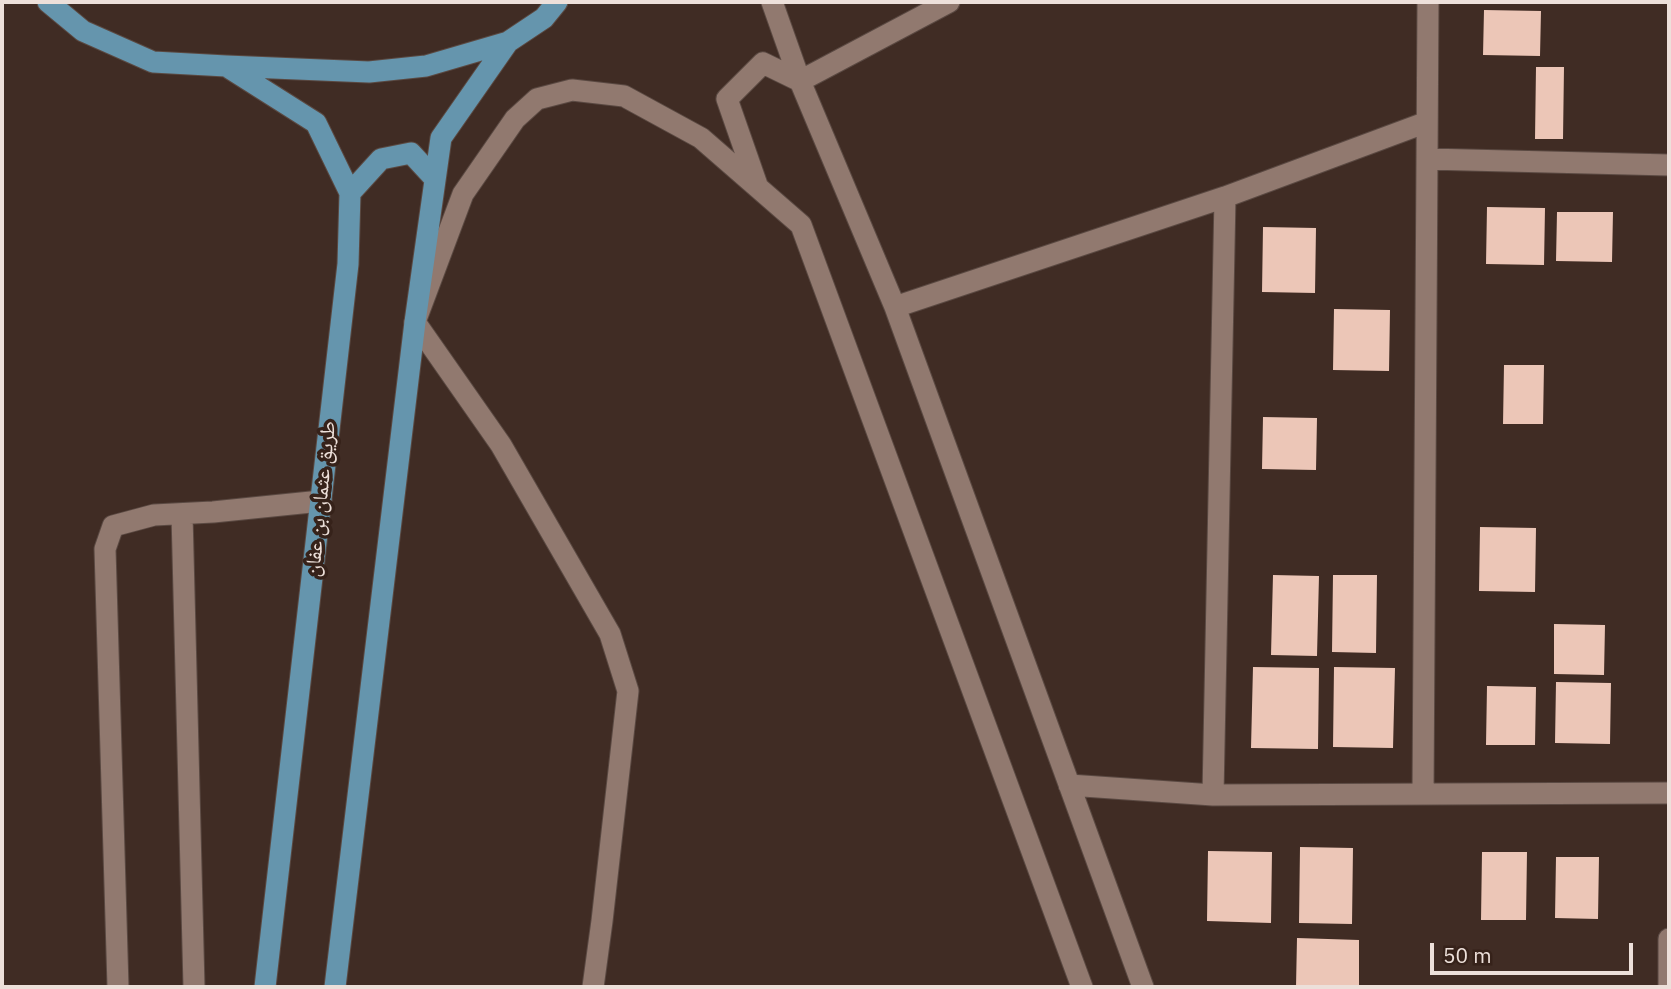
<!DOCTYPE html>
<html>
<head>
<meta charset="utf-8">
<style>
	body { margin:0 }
	#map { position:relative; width:1671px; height:989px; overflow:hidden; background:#402c24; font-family:"IBM Plex Sans",sans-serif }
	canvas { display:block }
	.frame { position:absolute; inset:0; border:4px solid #ede0da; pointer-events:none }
	.scale { position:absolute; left:1430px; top:943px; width:203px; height:32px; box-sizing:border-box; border:4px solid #ede0da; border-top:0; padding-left:9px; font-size:21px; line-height:24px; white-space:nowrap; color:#ede0da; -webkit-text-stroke:5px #36221a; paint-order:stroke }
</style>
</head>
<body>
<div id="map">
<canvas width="1671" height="989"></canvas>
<div class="frame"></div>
<div class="scale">50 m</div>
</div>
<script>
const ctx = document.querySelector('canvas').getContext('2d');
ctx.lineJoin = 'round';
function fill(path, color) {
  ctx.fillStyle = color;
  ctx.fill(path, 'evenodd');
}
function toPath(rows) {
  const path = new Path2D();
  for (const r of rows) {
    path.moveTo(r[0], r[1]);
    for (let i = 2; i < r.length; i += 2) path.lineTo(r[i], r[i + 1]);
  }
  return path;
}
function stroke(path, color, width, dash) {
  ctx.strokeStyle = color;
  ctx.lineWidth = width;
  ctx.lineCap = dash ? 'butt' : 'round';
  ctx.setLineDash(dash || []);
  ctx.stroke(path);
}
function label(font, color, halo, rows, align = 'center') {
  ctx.font = font + ' "IBM Plex Sans","Noto Naskh Arabic",sans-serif';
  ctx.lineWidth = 7;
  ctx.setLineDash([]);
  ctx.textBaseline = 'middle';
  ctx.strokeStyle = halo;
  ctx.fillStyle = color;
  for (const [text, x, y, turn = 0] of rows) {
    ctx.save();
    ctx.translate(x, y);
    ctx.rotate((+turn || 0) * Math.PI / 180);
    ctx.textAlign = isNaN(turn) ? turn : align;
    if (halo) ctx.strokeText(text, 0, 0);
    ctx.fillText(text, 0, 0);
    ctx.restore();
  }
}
fill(toPath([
	[1484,10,1541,11,1540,56,1483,55],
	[1536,67,1564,67,1563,139,1535,139],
	[1487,207,1545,208,1544,265,1486,264],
	[1557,212,1613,212,1612,262,1556,261],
	[1263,227,1316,228,1315,293,1262,292],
	[1334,309,1390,310,1389,371,1333,370],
	[1504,365,1544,365,1543,424,1503,424],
	[1263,417,1317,418,1316,470,1262,469],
	[1480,527,1536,528,1535,592,1479,591],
	[1273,575,1319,576,1317,656,1271,655],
	[1333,575,1377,575,1376,653,1332,652],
	[1554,624,1605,625,1604,675,1554,674],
	[1253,667,1319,668,1318,749,1251,748],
	[1334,667,1395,668,1393,748,1333,747],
	[1556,682,1611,683,1610,744,1555,743],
	[1487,686,1536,687,1535,745,1486,745],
	[1300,847,1353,848,1352,924,1299,923],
	[1208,851,1272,852,1271,923,1207,921],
	[1482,852,1527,852,1526,920,1481,920],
	[1556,857,1599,857,1598,919,1555,918],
	[1297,938,1359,940,1359,987,1296,987]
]), '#ecc6b7');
const minor = toPath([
	[772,2,800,81,895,307,1143,987],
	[1427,159,1669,165],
	[757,185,727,99,763,63,800,81,949,2],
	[895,307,1225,197,1427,122],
	[182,514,194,987],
	[1069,785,1213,795,1669,793],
	[1423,794,1428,2],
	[1213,795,1225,197],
	[118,987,105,549,113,526,154,515,213,512,321,501],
	[593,987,602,921,628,691,610,634,501,445,415,322,463,194,515,119,537,99,572,90,624,96,701,138,801,225,1082,987],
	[1669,987,1669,939]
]);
const major = toPath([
	[48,2,83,31,153,62,226,66,369,72,426,66,508,42,544,18,557,2],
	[226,66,316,123,350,193,348,264,265,987],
	[350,193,381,159,411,153,435,179],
	[335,987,415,322,441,138,508,42]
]);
stroke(minor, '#5a4942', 23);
stroke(major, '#5a4942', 23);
stroke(minor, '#91796f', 21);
stroke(major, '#6595ad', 21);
label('21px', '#ede0da', '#36221a', [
	["طريق عثمان بن عفان",321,499,-84]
]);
</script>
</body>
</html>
